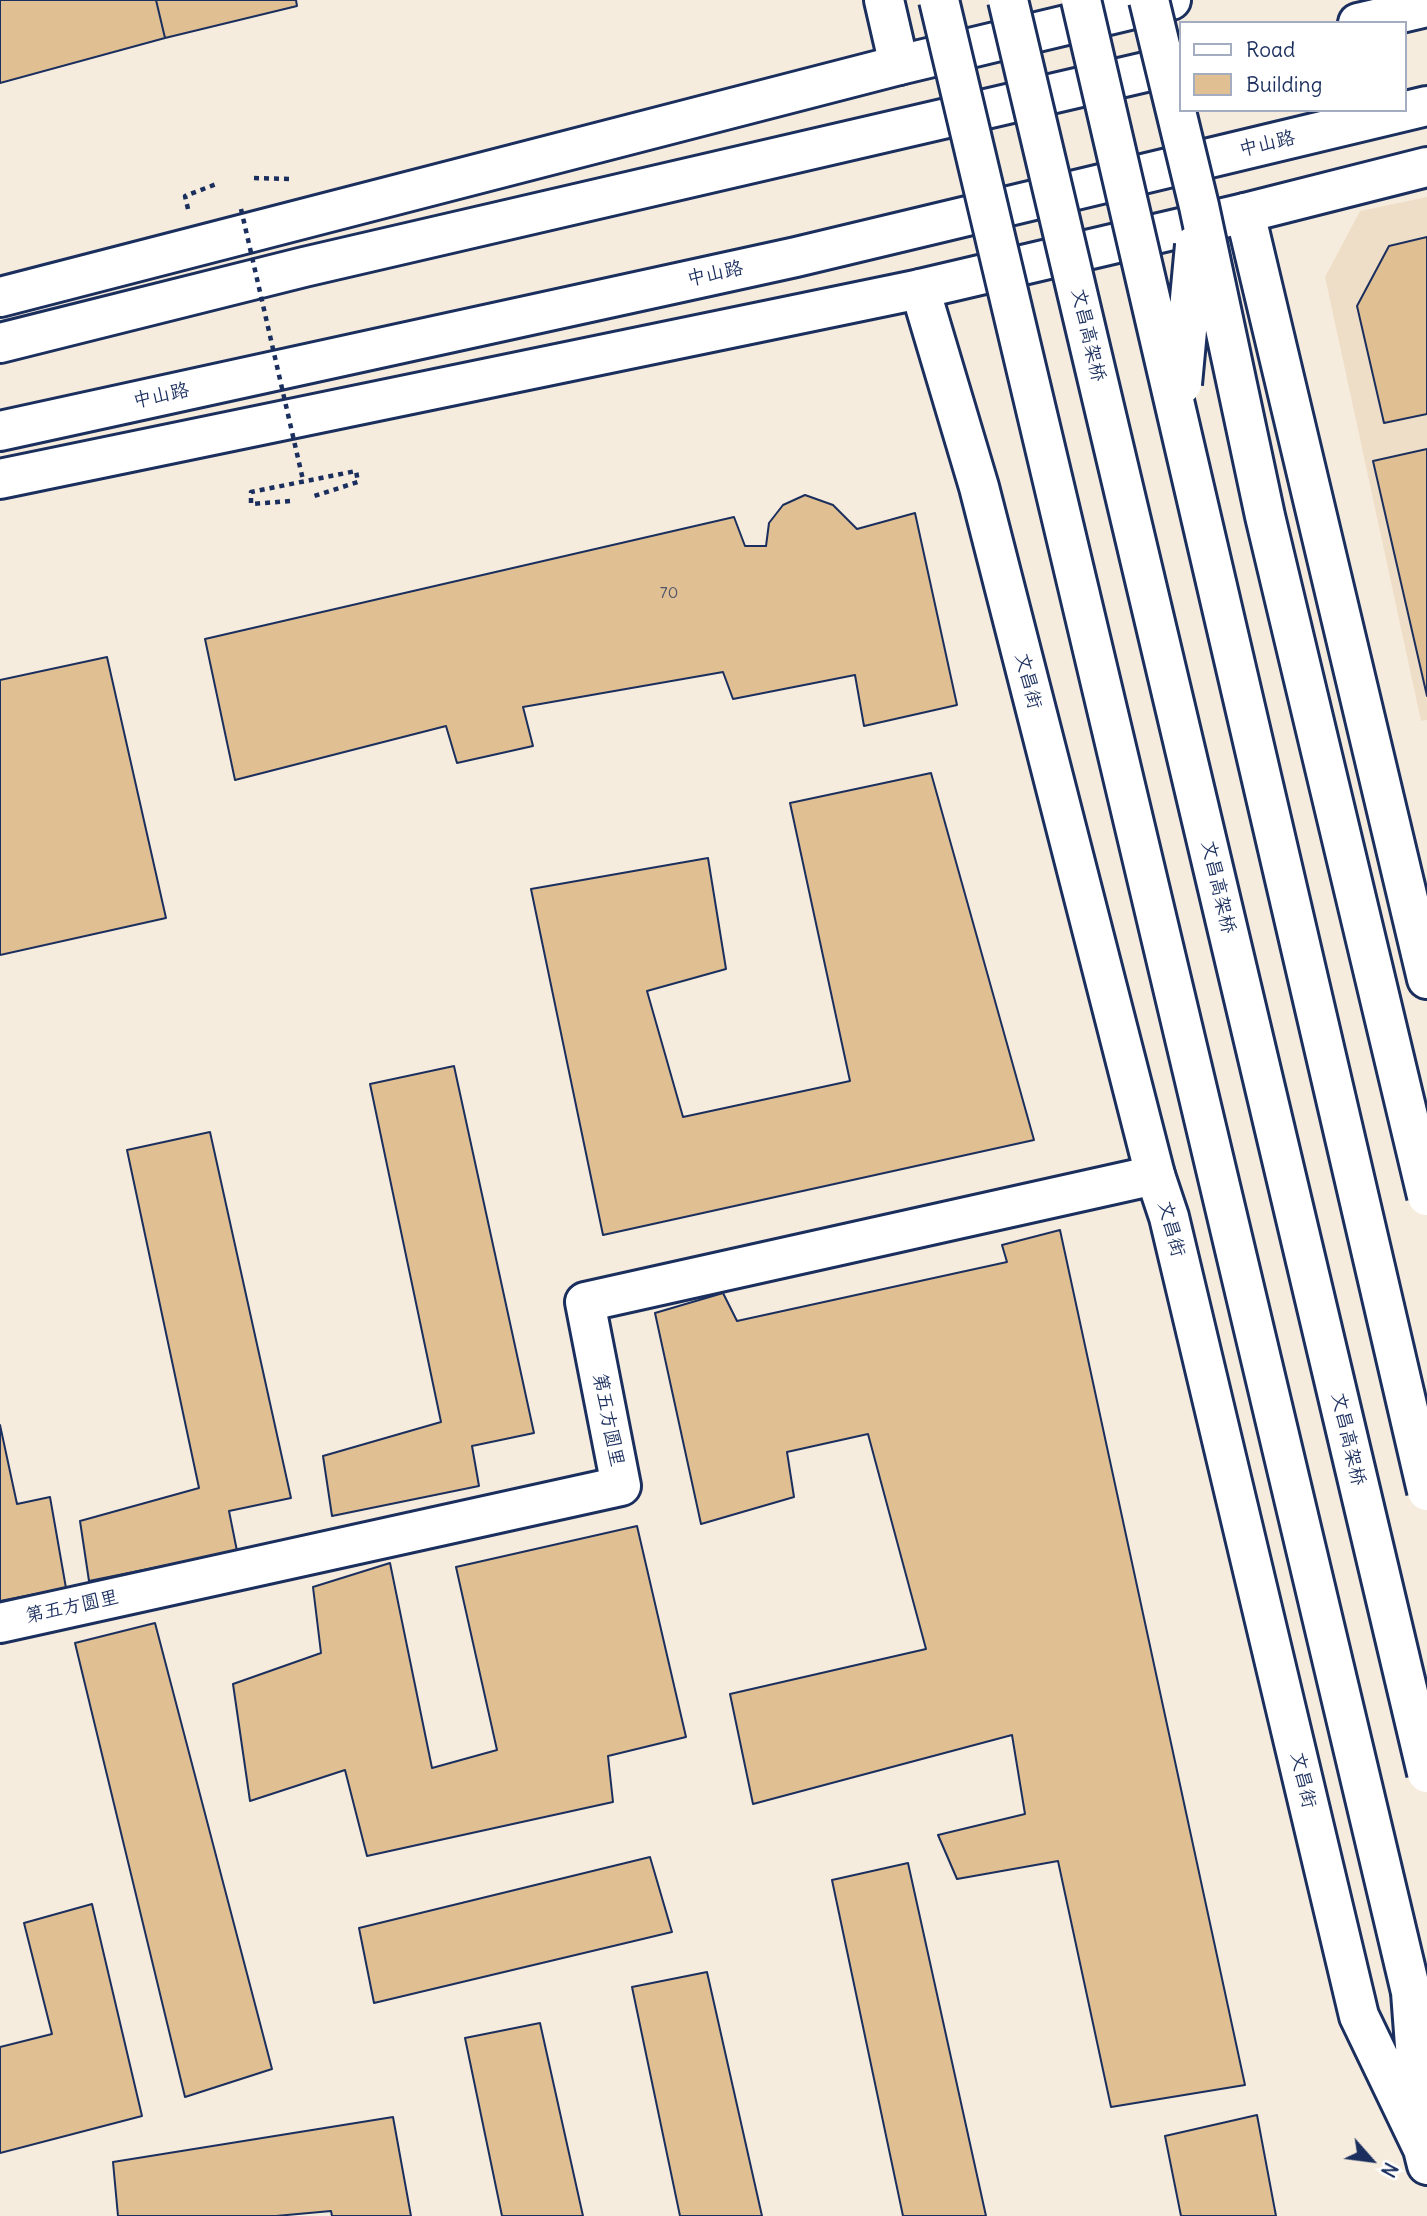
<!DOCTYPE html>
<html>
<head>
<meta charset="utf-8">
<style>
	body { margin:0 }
	#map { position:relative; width:1427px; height:2216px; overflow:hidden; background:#f6ecde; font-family:Delius,sans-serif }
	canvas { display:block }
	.legend { position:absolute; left:1179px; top:21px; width:228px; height:91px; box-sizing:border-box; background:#fff; border:2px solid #a4acbf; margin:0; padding:9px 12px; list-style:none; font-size:21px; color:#1b2f5e }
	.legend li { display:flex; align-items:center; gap:14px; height:35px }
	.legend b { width:35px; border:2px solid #a4acbf }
	.north { position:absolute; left:1336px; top:2125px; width:70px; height:70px; -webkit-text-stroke:5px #fff; paint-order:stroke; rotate:118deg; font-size:19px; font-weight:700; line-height:28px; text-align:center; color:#1b2f5e }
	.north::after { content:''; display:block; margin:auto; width:24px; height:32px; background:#1b2f5e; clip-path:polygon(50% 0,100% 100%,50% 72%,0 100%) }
</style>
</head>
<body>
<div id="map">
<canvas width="1427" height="2216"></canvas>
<ul class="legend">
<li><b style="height:9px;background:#fff"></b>Road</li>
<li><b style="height:19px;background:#e0bf92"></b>Building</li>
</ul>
<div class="north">N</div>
</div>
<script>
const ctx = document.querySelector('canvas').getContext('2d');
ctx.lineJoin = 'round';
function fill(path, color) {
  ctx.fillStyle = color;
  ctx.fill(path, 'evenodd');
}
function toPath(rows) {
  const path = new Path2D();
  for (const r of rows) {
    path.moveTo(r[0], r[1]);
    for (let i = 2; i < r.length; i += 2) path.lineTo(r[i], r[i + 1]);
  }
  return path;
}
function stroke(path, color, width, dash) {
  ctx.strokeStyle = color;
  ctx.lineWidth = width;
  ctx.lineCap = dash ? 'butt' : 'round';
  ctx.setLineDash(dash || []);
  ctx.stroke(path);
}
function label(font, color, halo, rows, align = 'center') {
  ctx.font = font + ' Delius,"LXGW WenKai TC",sans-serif';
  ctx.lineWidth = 6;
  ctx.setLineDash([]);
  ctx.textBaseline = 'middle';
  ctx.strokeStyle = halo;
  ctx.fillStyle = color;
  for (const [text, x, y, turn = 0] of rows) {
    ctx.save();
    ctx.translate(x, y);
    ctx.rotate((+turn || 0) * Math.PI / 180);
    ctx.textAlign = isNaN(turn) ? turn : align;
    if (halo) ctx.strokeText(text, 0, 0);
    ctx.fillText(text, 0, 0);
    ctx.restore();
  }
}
fill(toPath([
	[1427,197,1427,720,1421,721,1325,277,1360,211]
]), '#efdec7');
const building = toPath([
	[0,0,156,0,165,38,0,83,0,0],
	[156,0,296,0,297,6,165,38,156,0],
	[1427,237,1427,414,1384,423,1357,306,1389,246,1427,237],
	[1427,449,1427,696,1373,461,1427,449],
	[805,495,833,505,857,529,915,513,957,705,864,726,855,675,733,699,723,672,523,707,533,746,457,763,446,726,235,780,205,639,734,517,745,546,766,546,769,523,783,505,805,495],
	[107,657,166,918,0,955,0,680,107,657],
	[931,773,1034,1140,603,1235,531,889,708,858,726,969,647,991,683,1117,850,1081,790,803,931,773],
	[454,1066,534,1433,472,1446,479,1486,332,1516,323,1456,441,1422,370,1084,454,1066],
	[210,1132,291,1498,229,1511,237,1551,89,1581,80,1521,199,1488,127,1150,210,1132],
	[1060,1230,1245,2085,1111,2107,1058,1861,957,1879,938,1835,1025,1814,1012,1735,753,1804,730,1694,926,1649,868,1434,787,1452,794,1497,701,1524,655,1313,723,1293,737,1321,1007,1262,1002,1245,1060,1230],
	[0,1425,17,1504,50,1497,66,1588,0,1601,0,1425],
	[637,1526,686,1737,608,1756,613,1802,367,1856,345,1770,250,1801,233,1684,321,1653,313,1587,390,1563,432,1768,497,1750,456,1567,637,1526],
	[155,1623,272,2069,185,2097,75,1643,155,1623],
	[650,1857,672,1932,374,2003,359,1928,650,1857],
	[908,1863,986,2216,903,2216,832,1880,908,1863],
	[92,1904,142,2116,0,2153,0,2047,52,2034,24,1923,92,1904],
	[707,1972,762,2216,680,2216,632,1987,707,1972],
	[540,2023,583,2216,502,2216,465,2038,540,2023],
	[1257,2115,1276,2216,1181,2216,1165,2136,1257,2115],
	[393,2117,411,2216,332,2216,331,2211,276,2216,118,2216,113,2162,393,2117]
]);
fill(building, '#e0bf92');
stroke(building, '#1b2f5e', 2);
const tertiary = toPath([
	[0,1623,621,1486,585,1302,1155,1175]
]);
const primary = toPath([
	[1358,23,1427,7],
	[0,297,899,65,1171,0],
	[0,343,304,267,1180,64],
	[0,431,796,257,1427,106],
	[0,479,920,289,1245,213,1427,167]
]);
const trunk = toPath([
	[884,0,899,65],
	[1245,213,1427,979],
	[920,289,979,487,1155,1175,1169,1217,1359,2016,1423,2149,1427,2165],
	[1411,1992,1421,2126]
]);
stroke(tertiary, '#1b2f5e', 44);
stroke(primary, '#1b2f5e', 44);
stroke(trunk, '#1b2f5e', 44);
stroke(toPath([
	[254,178,292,179],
	[188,209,185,196,219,183],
	[290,501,251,504,251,492,356,471,358,482,311,497]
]), '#1b2f5e', 4.5, [5, 5]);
stroke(tertiary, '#fff', 38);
stroke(primary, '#fff', 38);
stroke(trunk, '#fff', 38);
const trunkBridge = toPath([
	[939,0,1411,1992],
	[1008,0,1427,1773],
	[1081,0,1427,1491],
	[1149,0,1199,206,1265,516,1427,1196],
	[1182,384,1195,245]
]);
stroke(trunkBridge, '#1b2f5e', 44, []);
stroke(toPath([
	[241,209,303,480]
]), '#1b2f5e', 4.5, [5, 5]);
stroke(trunkBridge, '#fff', 38);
label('16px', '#4c536b', null, [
	["70",669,593]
]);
label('19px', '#1b2f5e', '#fff', [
	["中山路",1267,144,-13],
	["中山路",715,274,-12],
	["文昌高架桥",1088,335,77],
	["中山路",161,396,-12],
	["文昌街",1028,681,76],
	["文昌高架桥",1218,887,77],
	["文昌街",1171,1229,75],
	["第五方圆里",608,1420,79],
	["文昌高架桥",1348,1439,77],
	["第五方圆里",72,1607,-12],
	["文昌街",1303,1780,77]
]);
</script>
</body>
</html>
